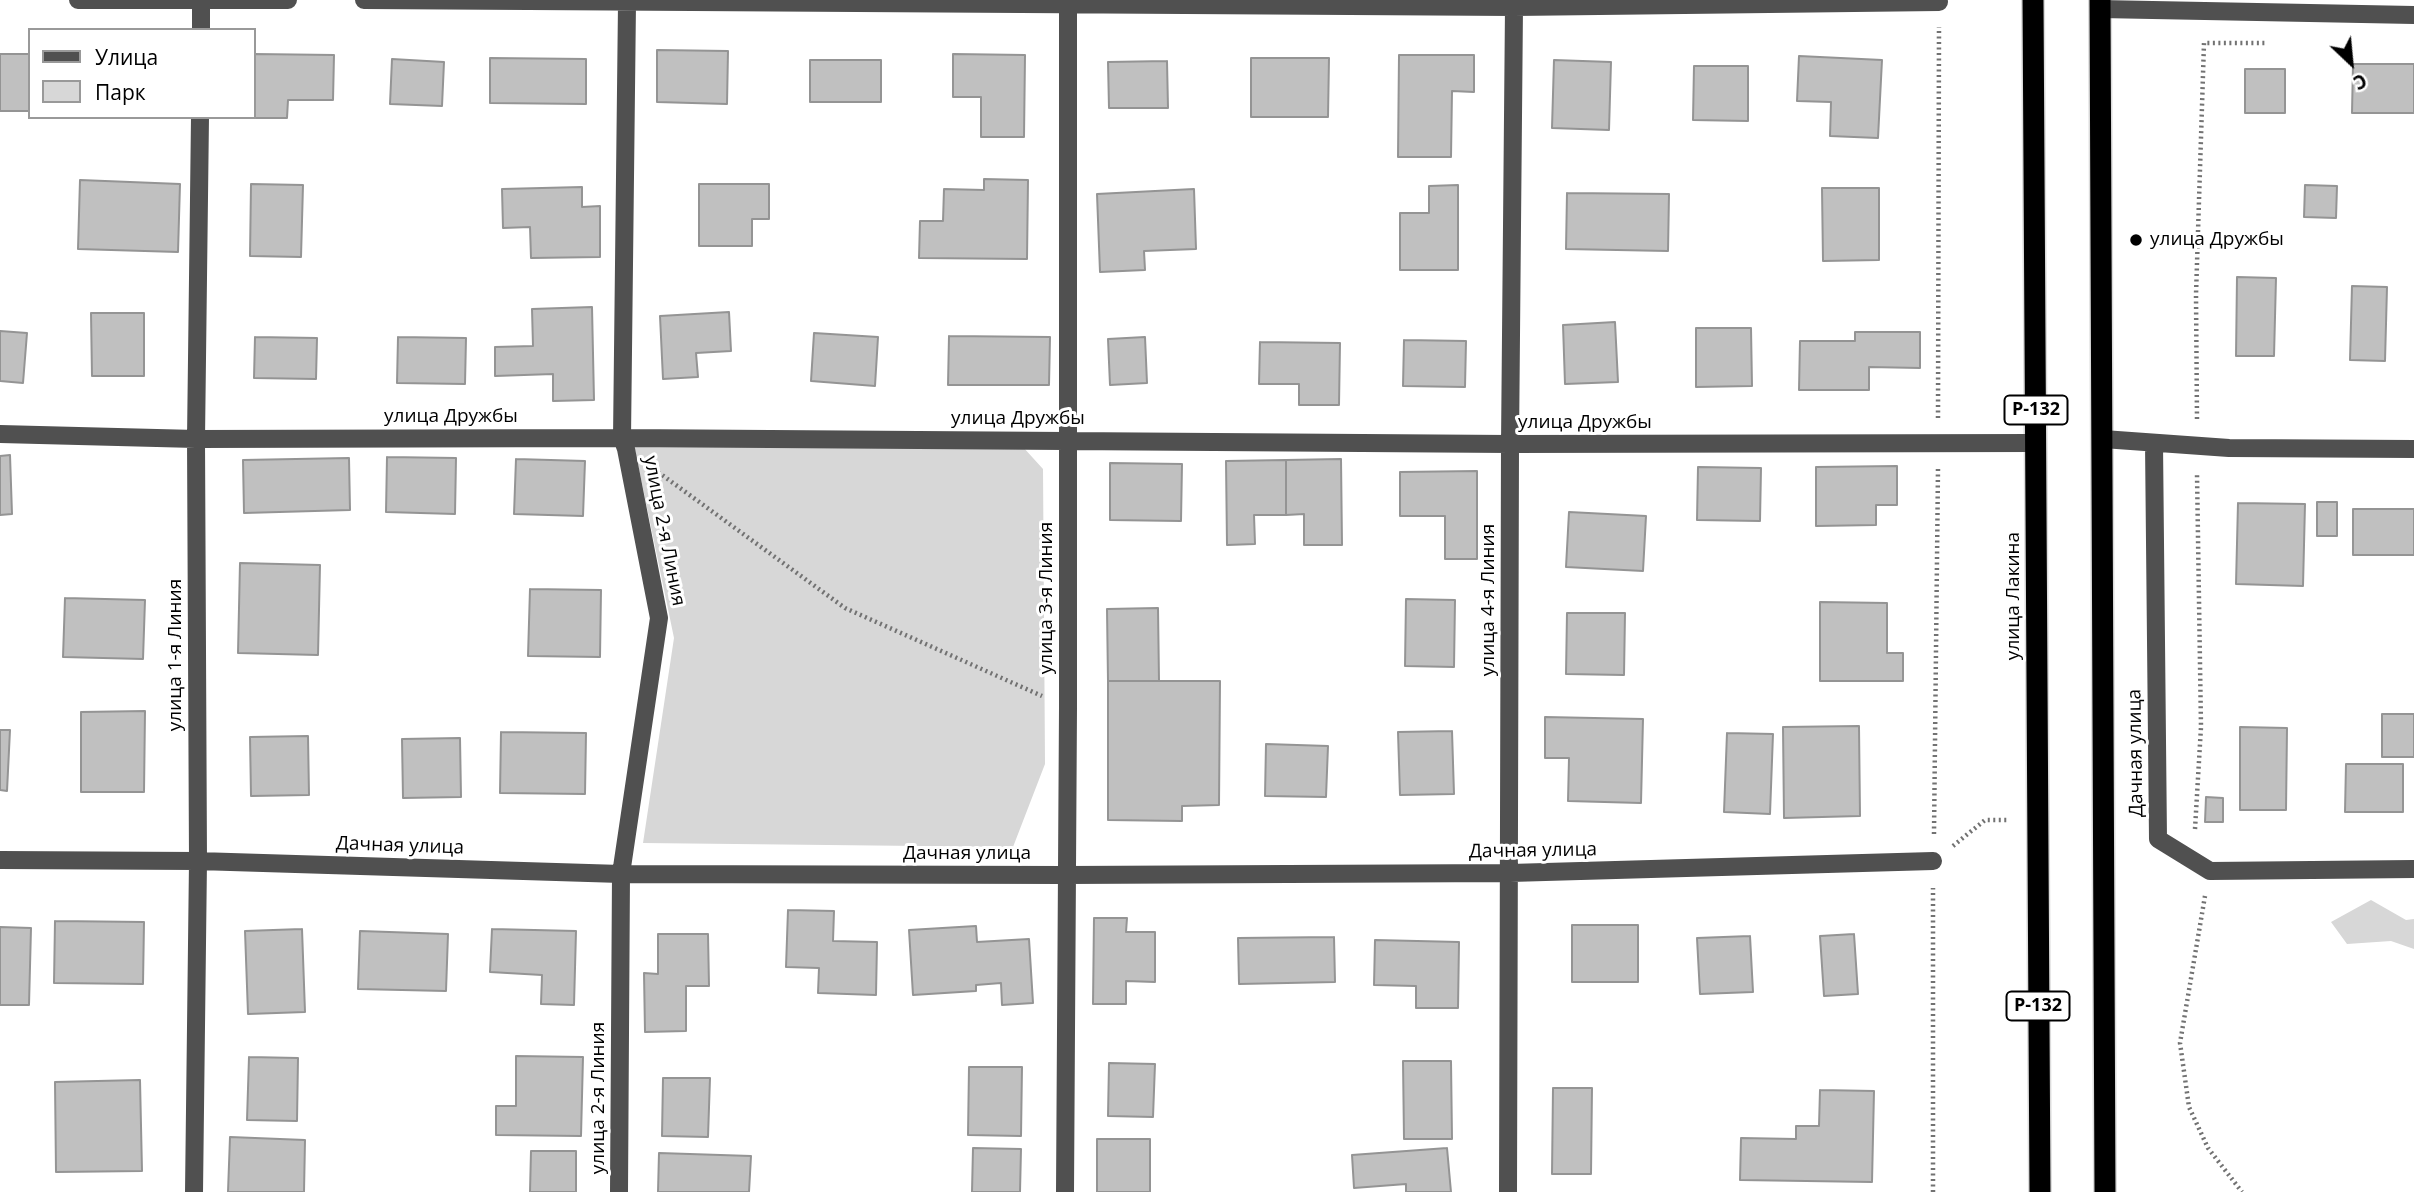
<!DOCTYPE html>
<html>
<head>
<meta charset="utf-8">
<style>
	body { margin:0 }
	#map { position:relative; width:2414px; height:1192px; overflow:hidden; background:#fff; font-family:"Open Sans",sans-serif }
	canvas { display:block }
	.legend { position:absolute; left:28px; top:28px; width:228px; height:91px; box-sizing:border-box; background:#fff; border:2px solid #999; margin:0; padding:9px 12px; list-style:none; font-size:21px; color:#000 }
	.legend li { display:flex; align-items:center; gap:14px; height:35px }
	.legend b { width:35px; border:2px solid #999 }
	.north { position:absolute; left:2316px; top:28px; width:70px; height:70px; -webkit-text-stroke:5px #fff; paint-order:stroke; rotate:154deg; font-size:19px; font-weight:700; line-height:28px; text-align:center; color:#000 }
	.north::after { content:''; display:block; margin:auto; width:24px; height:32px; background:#000; clip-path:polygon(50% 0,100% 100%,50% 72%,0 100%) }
</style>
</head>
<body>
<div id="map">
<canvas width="2414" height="1192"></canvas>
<ul class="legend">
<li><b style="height:9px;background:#505050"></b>Улица</li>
<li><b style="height:19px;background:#d7d7d7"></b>Парк</li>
</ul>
<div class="north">С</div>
</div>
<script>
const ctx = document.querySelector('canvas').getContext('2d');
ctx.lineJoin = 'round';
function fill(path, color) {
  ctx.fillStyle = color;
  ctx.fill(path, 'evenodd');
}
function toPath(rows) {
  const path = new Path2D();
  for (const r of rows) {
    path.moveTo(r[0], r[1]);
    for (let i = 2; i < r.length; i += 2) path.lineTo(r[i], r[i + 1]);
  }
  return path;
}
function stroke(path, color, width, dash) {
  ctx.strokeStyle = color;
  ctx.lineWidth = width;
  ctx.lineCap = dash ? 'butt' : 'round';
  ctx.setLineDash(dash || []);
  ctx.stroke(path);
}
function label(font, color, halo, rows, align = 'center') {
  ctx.font = font + ' "Open Sans",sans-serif';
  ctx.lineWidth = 6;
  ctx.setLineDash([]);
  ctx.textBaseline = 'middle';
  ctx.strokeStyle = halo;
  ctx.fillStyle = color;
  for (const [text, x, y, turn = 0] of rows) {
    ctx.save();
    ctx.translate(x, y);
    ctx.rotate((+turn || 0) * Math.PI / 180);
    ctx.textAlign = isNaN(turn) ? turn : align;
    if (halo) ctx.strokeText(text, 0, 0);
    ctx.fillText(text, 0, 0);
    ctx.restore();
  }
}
fill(toPath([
	[634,445,1023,447,1043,469,1045,764,1013,847,643,843,674,638],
	[2371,900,2406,920,2414,919,2414,949,2391,941,2347,944,2331,922]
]), '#d7d7d7');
const building = toPath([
	[657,50,728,51,727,104,657,102,657,50],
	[0,54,30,54,30,111,0,111,0,54],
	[254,54,334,55,333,100,288,100,287,118,250,118,254,117,254,54],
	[953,54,1025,55,1024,137,981,137,981,97,953,97,953,54],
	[1399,55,1474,55,1474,92,1452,91,1451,157,1398,157,1399,55],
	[1799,56,1882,60,1878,138,1830,136,1831,102,1797,101,1799,56],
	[490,58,586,59,586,104,490,103,490,58],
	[1251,58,1329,58,1328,117,1251,117,1251,58],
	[392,59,444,62,442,106,390,104,392,59],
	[810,60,881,60,881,102,810,102,810,60],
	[1554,60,1611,62,1609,130,1552,128,1554,60],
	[1167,61,1168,108,1109,108,1108,62,1167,61],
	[2353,64,2414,64,2414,113,2352,113,2353,64],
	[1694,66,1748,66,1748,121,1693,120,1694,66],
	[2245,69,2285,69,2285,113,2245,113,2245,69],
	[984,179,1028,180,1027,259,919,258,920,221,943,221,944,189,984,190,984,179],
	[80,180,180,184,178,252,78,249,80,180],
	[251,184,303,185,301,257,250,256,251,184],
	[699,184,769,184,769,219,752,219,752,246,699,246,699,184],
	[1458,185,1458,270,1400,270,1400,213,1429,213,1429,186,1458,185],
	[2305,185,2337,186,2336,218,2304,217,2305,185],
	[582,187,582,207,600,206,600,257,531,258,530,227,503,228,502,189,582,187],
	[1822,188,1879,188,1879,260,1823,261,1822,188],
	[1194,189,1196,249,1144,251,1145,270,1100,272,1097,194,1194,189],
	[1567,193,1669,194,1668,251,1566,249,1567,193],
	[2237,277,2276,278,2274,356,2236,356,2237,277],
	[2352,286,2387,287,2385,361,2350,360,2352,286],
	[592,307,594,400,553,401,553,374,495,376,495,347,533,346,532,309,592,307],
	[729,312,731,351,696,353,698,377,663,379,660,316,729,312],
	[91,313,144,313,144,376,92,376,91,313],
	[1615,322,1618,382,1565,384,1563,325,1615,322],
	[1696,328,1751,328,1752,386,1696,387,1696,328],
	[0,331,27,333,23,383,0,381,0,331],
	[1855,332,1920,332,1920,368,1869,367,1869,390,1799,390,1800,341,1855,341,1855,332],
	[814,333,878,337,875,386,811,381,814,333],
	[949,336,1050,337,1049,385,948,385,949,336],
	[255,337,317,338,316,379,254,378,255,337],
	[398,337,466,338,465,384,397,383,398,337],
	[1145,337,1147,383,1110,385,1108,339,1145,337],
	[1404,340,1466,341,1465,387,1403,386,1404,340],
	[1260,342,1340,343,1339,405,1299,405,1299,384,1259,384,1260,342],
	[10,455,12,514,0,515,0,456,10,455],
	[387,457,456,458,455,514,386,512,387,457],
	[349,458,350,510,244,513,243,460,349,458],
	[516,459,585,461,583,516,514,514,516,459],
	[1341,459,1342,545,1304,545,1304,514,1286,515,1286,460,1341,459],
	[1286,460,1286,515,1254,515,1255,544,1227,545,1226,461,1286,460],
	[1110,463,1182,464,1181,521,1110,520,1110,463],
	[1897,466,1897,505,1876,505,1876,525,1816,526,1816,467,1897,466],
	[1698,467,1761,468,1760,521,1697,520,1698,467],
	[1477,471,1477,559,1445,559,1445,516,1400,516,1400,472,1477,471],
	[2317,502,2337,502,2337,536,2317,536,2317,502],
	[2238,503,2305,504,2303,586,2236,584,2238,503],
	[2353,509,2414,509,2414,555,2353,555,2353,509],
	[1569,512,1646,516,1643,571,1566,567,1569,512],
	[240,563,320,565,318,655,238,653,240,563],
	[530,589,601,590,600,657,528,656,530,589],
	[65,598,145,600,143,659,63,657,65,598],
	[1406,599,1455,600,1454,667,1405,666,1406,599],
	[1820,602,1887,603,1887,653,1903,653,1903,681,1820,681,1820,602],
	[1158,608,1159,681,1108,681,1107,609,1158,608],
	[1567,613,1625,613,1624,675,1566,674,1567,613],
	[1108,681,1220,681,1219,805,1182,806,1182,821,1108,820,1108,681],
	[145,711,144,792,81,792,81,712,145,711],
	[2382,714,2414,714,2414,757,2382,757,2382,714],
	[1545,717,1643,719,1641,803,1568,801,1569,758,1545,758,1545,717],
	[1859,726,1860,816,1784,818,1783,727,1859,726],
	[2240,727,2287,728,2286,810,2240,810,2240,727],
	[0,730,10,730,7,791,0,790,0,730],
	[1452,731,1454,794,1400,795,1398,732,1452,731],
	[501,732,586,733,585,794,500,793,501,732],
	[1727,733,1773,734,1770,814,1724,812,1727,733],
	[308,736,309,795,251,796,250,737,308,736],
	[460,738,461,797,403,798,402,739,460,738],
	[1266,744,1328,746,1326,797,1265,796,1266,744],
	[2346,764,2403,764,2403,812,2345,812,2346,764],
	[2206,797,2223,798,2223,822,2205,822,2206,797],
	[788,910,834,911,833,941,877,942,876,995,818,993,819,968,786,967,788,910],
	[1094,918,1127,918,1126,932,1155,932,1155,982,1126,981,1126,1004,1093,1004,1094,918],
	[55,921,144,922,143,984,54,983,55,921],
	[1572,925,1638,925,1638,982,1572,982,1572,925],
	[976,926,977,942,1029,939,1033,1003,1002,1005,1001,983,976,985,976,991,913,995,909,930,976,926],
	[0,927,31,928,29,1005,0,1005,0,927],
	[302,929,305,1012,248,1014,245,931,302,929],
	[492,929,576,931,574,1005,541,1004,542,975,490,972,492,929],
	[360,931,448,934,446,991,358,989,360,931],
	[658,934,708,934,709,986,686,986,686,1031,645,1032,644,973,658,974,658,934],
	[1854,934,1858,994,1824,996,1820,936,1854,934],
	[1750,936,1753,992,1700,994,1697,938,1750,936],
	[1334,937,1335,982,1239,984,1238,938,1334,937],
	[1375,940,1459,942,1458,1008,1416,1008,1416,986,1374,985,1375,940],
	[516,1056,583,1057,581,1136,496,1135,496,1106,516,1106,516,1056],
	[249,1057,298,1058,297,1121,247,1120,249,1057],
	[1403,1061,1451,1061,1452,1139,1404,1139,1403,1061],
	[1109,1063,1155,1064,1153,1117,1108,1116,1109,1063],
	[969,1067,1022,1067,1021,1136,968,1135,969,1067],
	[663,1078,710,1078,708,1137,662,1136,663,1078],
	[140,1080,142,1171,56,1172,55,1082,140,1080],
	[1553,1088,1592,1088,1591,1174,1552,1174,1553,1088],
	[1820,1090,1874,1091,1872,1182,1740,1180,1741,1138,1796,1139,1796,1126,1819,1126,1820,1090],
	[230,1137,305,1140,304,1192,228,1192,230,1137],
	[1097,1139,1150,1139,1150,1192,1097,1192,1097,1139],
	[973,1148,1021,1149,1020,1192,972,1192,973,1148],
	[1447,1148,1451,1192,1406,1192,1406,1184,1354,1188,1352,1155,1447,1148],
	[531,1151,576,1151,576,1192,530,1192,531,1151],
	[659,1153,751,1156,749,1192,658,1192,659,1153]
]);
fill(building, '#c0c0c0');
stroke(building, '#949494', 2);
const highway = toPath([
	[2033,0,2040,1192],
	[2100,0,2105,1192]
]);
stroke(highway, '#dbdbdb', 24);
stroke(toPath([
	[1938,418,1939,27],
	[2197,419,2196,295,2204,43,2267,43],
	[658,472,845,608,1042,696],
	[2195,829,2201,727,2197,474],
	[1934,834,1938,468],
	[1953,846,1985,820,2009,820],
	[2205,896,2180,1043,2189,1107,2208,1148,2242,1192],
	[1933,1192,1933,888]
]), '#727272', 4.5, [2, 3.5]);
stroke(toPath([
	[78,0,288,0],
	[364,0,1514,7,1939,2],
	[2100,9,2414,15],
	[201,30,201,0],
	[0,434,196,439,622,438,1510,444,2036,443],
	[2103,439,2229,448,2414,449],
	[2154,443,2158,839,2210,871,2414,869],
	[0,860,198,861,621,874,1066,875,1510,873,1933,861],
	[194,1192,198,861,196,439,200,117],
	[619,1192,621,874,659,618,626,449,622,438,627,3],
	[1065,1192,1068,708,1068,5],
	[1508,1192,1510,444,1514,7]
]), '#505050', 18);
stroke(highway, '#000', 21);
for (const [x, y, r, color] of [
	[2136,240,7,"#000"]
]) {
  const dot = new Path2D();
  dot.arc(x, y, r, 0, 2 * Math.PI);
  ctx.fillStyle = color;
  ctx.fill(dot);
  stroke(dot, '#fff', 2.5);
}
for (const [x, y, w] of [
	[2036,410,63],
	[2038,1006,63]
]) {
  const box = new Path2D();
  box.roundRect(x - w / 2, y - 14.5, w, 29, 5);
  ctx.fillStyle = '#fff';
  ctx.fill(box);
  stroke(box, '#000', 2);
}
label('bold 18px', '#000', null, [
	["Р-132",2036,410],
	["Р-132",2038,1006]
]);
label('19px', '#000', '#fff', [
	["улица Дружбы",2150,240]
], 'left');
label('19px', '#000', '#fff', [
	["улица Дружбы",451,417],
	["улица Дружбы",1018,419],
	["улица Дружбы",1585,423],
	["улица 2-я Линия",664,531,79],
	["улица Лакина",2014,596,-90],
	["улица 3-я Линия",1047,598,-90],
	["улица 4-я Линия",1489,600,-90],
	["улица 1-я Линия",176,655,-90],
	["Дачная улица",2136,753,-91],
	["Дачная улица",400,846,2],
	["Дачная улица",1533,851,-1],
	["Дачная улица",967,854],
	["улица 2-я Линия",599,1098,-90]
]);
</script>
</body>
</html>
